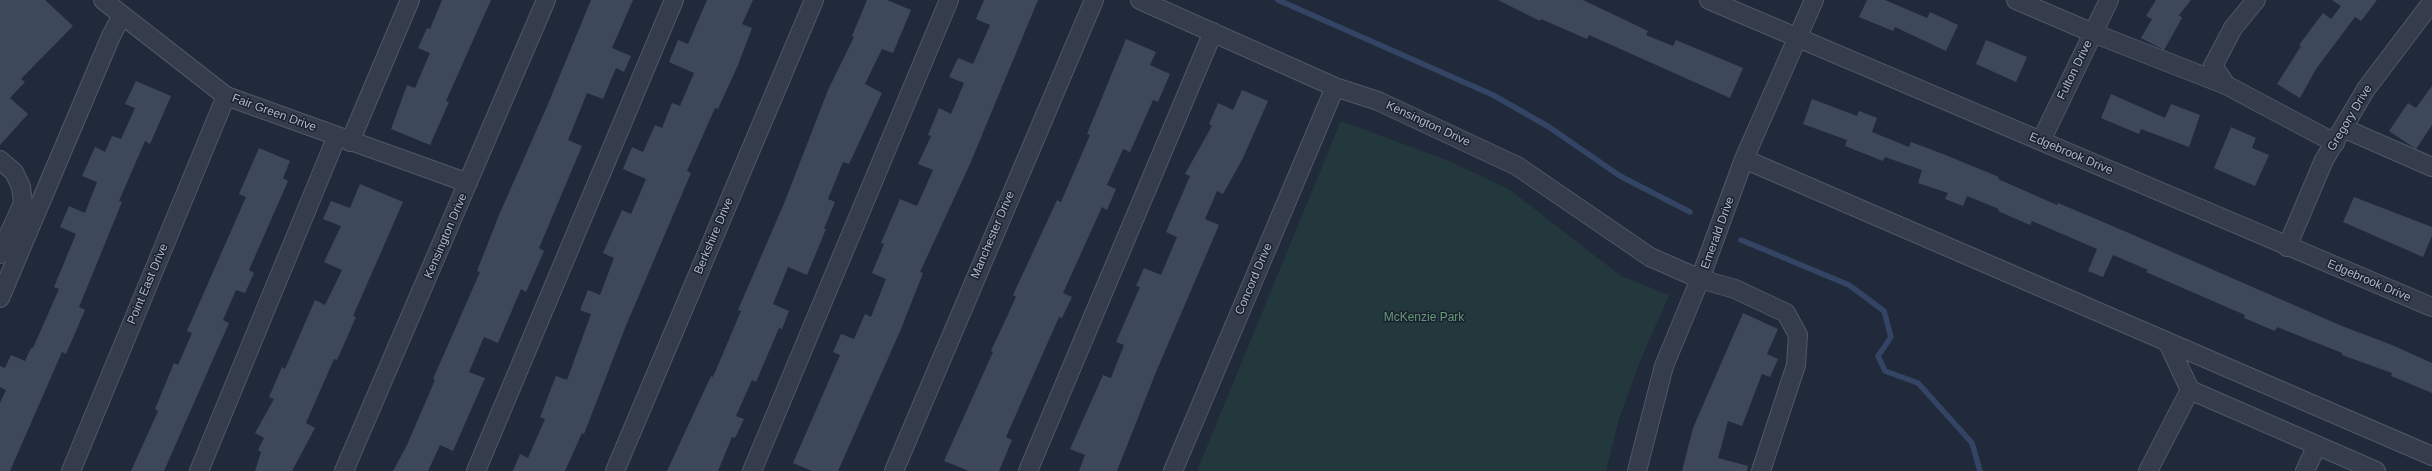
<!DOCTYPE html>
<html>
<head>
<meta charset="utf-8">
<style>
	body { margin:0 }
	canvas { display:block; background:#212a3b }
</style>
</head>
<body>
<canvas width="2432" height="471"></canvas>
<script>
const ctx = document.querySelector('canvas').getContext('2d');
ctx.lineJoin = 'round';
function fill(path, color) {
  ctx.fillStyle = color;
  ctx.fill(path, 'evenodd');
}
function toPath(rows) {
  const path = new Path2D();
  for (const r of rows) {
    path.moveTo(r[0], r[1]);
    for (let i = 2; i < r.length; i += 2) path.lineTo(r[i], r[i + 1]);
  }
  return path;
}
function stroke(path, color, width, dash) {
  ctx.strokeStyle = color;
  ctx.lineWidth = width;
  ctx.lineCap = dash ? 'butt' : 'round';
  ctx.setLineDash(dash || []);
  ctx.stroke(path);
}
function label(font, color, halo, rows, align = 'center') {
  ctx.font = font + ' Arial,sans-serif';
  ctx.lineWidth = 3;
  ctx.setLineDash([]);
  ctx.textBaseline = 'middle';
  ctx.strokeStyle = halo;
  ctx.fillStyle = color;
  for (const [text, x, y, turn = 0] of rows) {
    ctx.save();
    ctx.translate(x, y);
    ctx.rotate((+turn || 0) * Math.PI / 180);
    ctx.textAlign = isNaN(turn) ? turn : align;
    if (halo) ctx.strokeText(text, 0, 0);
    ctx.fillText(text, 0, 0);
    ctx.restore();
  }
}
fill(toPath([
	[1341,121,1449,161,1510,190,1621,276,1669,295,1640,361,1619,419,1606,471,1197,471]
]), '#23383c');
stroke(toPath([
	[1278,0,1493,95,1549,127,1620,176,1690,212],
	[1741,240,1849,285,1884,311,1891,337,1878,356,1885,371,1918,383,1972,443,1980,471]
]), '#344464', 5.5);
fill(toPath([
	[0,0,45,0,73,26,21,79,25,82,10,98,28,114,0,145],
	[442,0,491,0,446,101,449,102,430,145,391,129,407,85,415,88,430,53,418,48,427,28,430,29],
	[591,0,633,0,612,48,631,56,624,72,616,68,603,99,587,93,568,140,582,146,539,248,544,251,526,292,521,289,498,343,484,337,469,372,485,378,453,451,440,445,428,471,393,471,407,445,435,380,433,379,480,272,477,271,499,215,548,104],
	[707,0,753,0,742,24,752,28,738,65,718,109,715,108,687,171,691,173,625,328,584,434,582,433,565,471,513,471,520,454,528,458,545,419,540,417,556,376,567,380,591,314,580,310,588,290,600,295,614,258,603,253,622,210,631,214,646,179,623,169,632,147,643,152,655,125,662,128,672,103,680,106,694,73,669,62,678,40,688,44],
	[867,0,887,0,911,10,893,53,882,49,865,84,882,93,849,164,843,162,828,199,835,202,824,229,826,229,807,275,788,267,773,304,789,311,782,329,779,328,756,382,752,380,736,416,744,419,735,438,732,437,718,471,667,471,711,376,713,377,741,311,738,310,785,201,828,90,854,37,852,36],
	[984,0,1038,0,970,164,920,272,923,273,901,329,838,471,812,471,793,463,840,355,833,352,841,334,854,339,865,314,871,317,886,279,872,273,884,244,881,243,900,199,917,206,933,170,918,164,931,136,928,135,939,108,951,114,964,83,949,77,958,58,973,64,990,25,976,19],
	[1498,0,1583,0,1648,31,1646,35,1673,46,1676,40,1743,68,1730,98,1589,35,1587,39,1541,19,1540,21],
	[1867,0,1885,0,1927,18,1930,12,1958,25,1946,51,1895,27,1893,31,1859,17],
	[2156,0,2191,0,2179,15,2182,18,2164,50,2141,38,2152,19,2146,16],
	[2332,0,2377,0,2361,21,2355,17,2316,69,2300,98,2277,84,2301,46,2299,45,2323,13,2331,19,2341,6],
	[1126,39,1156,52,1150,65,1170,74,1158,102,1153,100,1130,152,1123,149,1107,185,1116,189,1107,210,1102,207,1063,293,1072,297,1062,318,1059,317,1006,437,1012,440,999,471,969,471,944,461,993,352,991,351,1016,297,1013,295,1057,200,1061,202,1090,135,1087,134],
	[1986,40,2027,57,2016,82,1976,64],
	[136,81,171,96,150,144,145,141,119,201,122,202,79,307,85,310,66,354,62,352,10,471,0,471,0,403,6,390,0,387,0,366,5,368,11,355,25,361,31,348,33,348,59,289,54,287,76,234,60,227,69,206,85,213,97,182,82,176,95,147,105,152,112,136,121,139,135,108,125,104],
	[2432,86,2432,125,2416,149,2389,131,2408,103,2416,108],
	[1242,90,1268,101,1243,158,1223,194,1217,191,1205,219,1219,225,1156,372,1117,471,1079,471,1085,455,1070,449,1103,375,1111,378,1124,345,1116,342,1140,287,1136,286,1144,268,1161,275,1177,237,1166,232,1190,176,1185,174,1212,126,1209,124,1218,103,1233,110],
	[2111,94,2165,118,2171,104,2200,115,2189,147,2141,129,2139,134,2101,118],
	[1812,99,1857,116,1859,111,1877,118,1872,132,1909,147,1911,142,1943,154,1999,177,1998,179,2057,205,2058,203,2108,224,2342,326,2392,345,2432,363,2432,393,2391,376,2392,373,2342,355,2342,353,2277,327,2275,331,2244,318,2245,315,2146,272,2148,270,2113,255,2103,277,2088,271,2097,249,2032,221,2030,225,1998,211,1999,209,1967,196,1963,206,1945,199,1948,193,1918,183,1922,170,1885,157,1883,161,1845,146,1847,140,1803,124],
	[2231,127,2256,138,2252,148,2269,155,2255,186,2214,168],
	[259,148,290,161,283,178,288,181,249,270,254,273,245,293,236,290,223,320,229,323,164,471,131,471,158,411,155,409,174,363,178,365,192,333,187,331,246,197,239,194],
	[360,184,403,202,353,316,356,317,337,360,334,359,306,423,315,428,292,471,255,471,261,452,258,450,264,438,255,433,274,399,269,397,282,367,285,369,315,300,325,305,342,270,324,262,341,226,323,219,331,201,350,208],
	[2354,197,2432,227,2432,236,2423,257,2343,222],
	[1743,313,1778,329,1767,354,1778,359,1770,377,1762,374,1742,426,1728,421,1718,458,1748,466,1747,471,1682,471,1693,428]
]), '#3d485b');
const minor = toPath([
	[103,0,226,96,468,183],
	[1140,0,1335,87,1378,101,1517,166,1650,257,1700,279,1735,289,1786,313,1798,335,1796,365,1761,471],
	[1709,0,2432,307],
	[2016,0,2093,33,2226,85],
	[2256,0,2233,28,2213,66,2226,85,2335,143],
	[2343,128,2432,167],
	[2041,141,2109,0],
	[350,142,410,0],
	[1744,159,2432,456],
	[0,160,14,172,21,187,23,203,0,254],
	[2287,247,2324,160,2366,89,2432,2],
	[0,298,111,36,122,15],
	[2168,343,2190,390],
	[71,471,226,96],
	[199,471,337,136],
	[344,471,546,0],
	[476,471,674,0],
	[615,471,814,0],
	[752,471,949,0],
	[894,471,1094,0],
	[1028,471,1213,32],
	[1173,471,1335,87],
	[1637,471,1664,366,1700,279,1744,159,1814,0],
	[2148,471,2190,390,2376,471],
	[2305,471,2317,445]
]);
stroke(minor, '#505766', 20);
stroke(minor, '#353c4c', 18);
label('12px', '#b0b7c8', '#1a2230', [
	["Fulton Drive",2075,70,-64],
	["Fair Green Drive",274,113,20],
	["Gregory Drive",2350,118,-59],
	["Kensington Drive",1428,124,25],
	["Edgebrook Drive",2071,154,23],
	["Emerald Drive",1718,233,-70],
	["Manchester Drive",993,235,-67],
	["Kensington Drive",446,236,-67],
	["Berkshire Drive",714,236,-67],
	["Concord Drive",1254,279,-67],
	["Edgebrook Drive",2369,281,23],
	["Point East Drive",148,284,-67]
]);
label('12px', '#659a75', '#1a2230', [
	["McKenzie Park",1424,318]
]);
</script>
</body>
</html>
